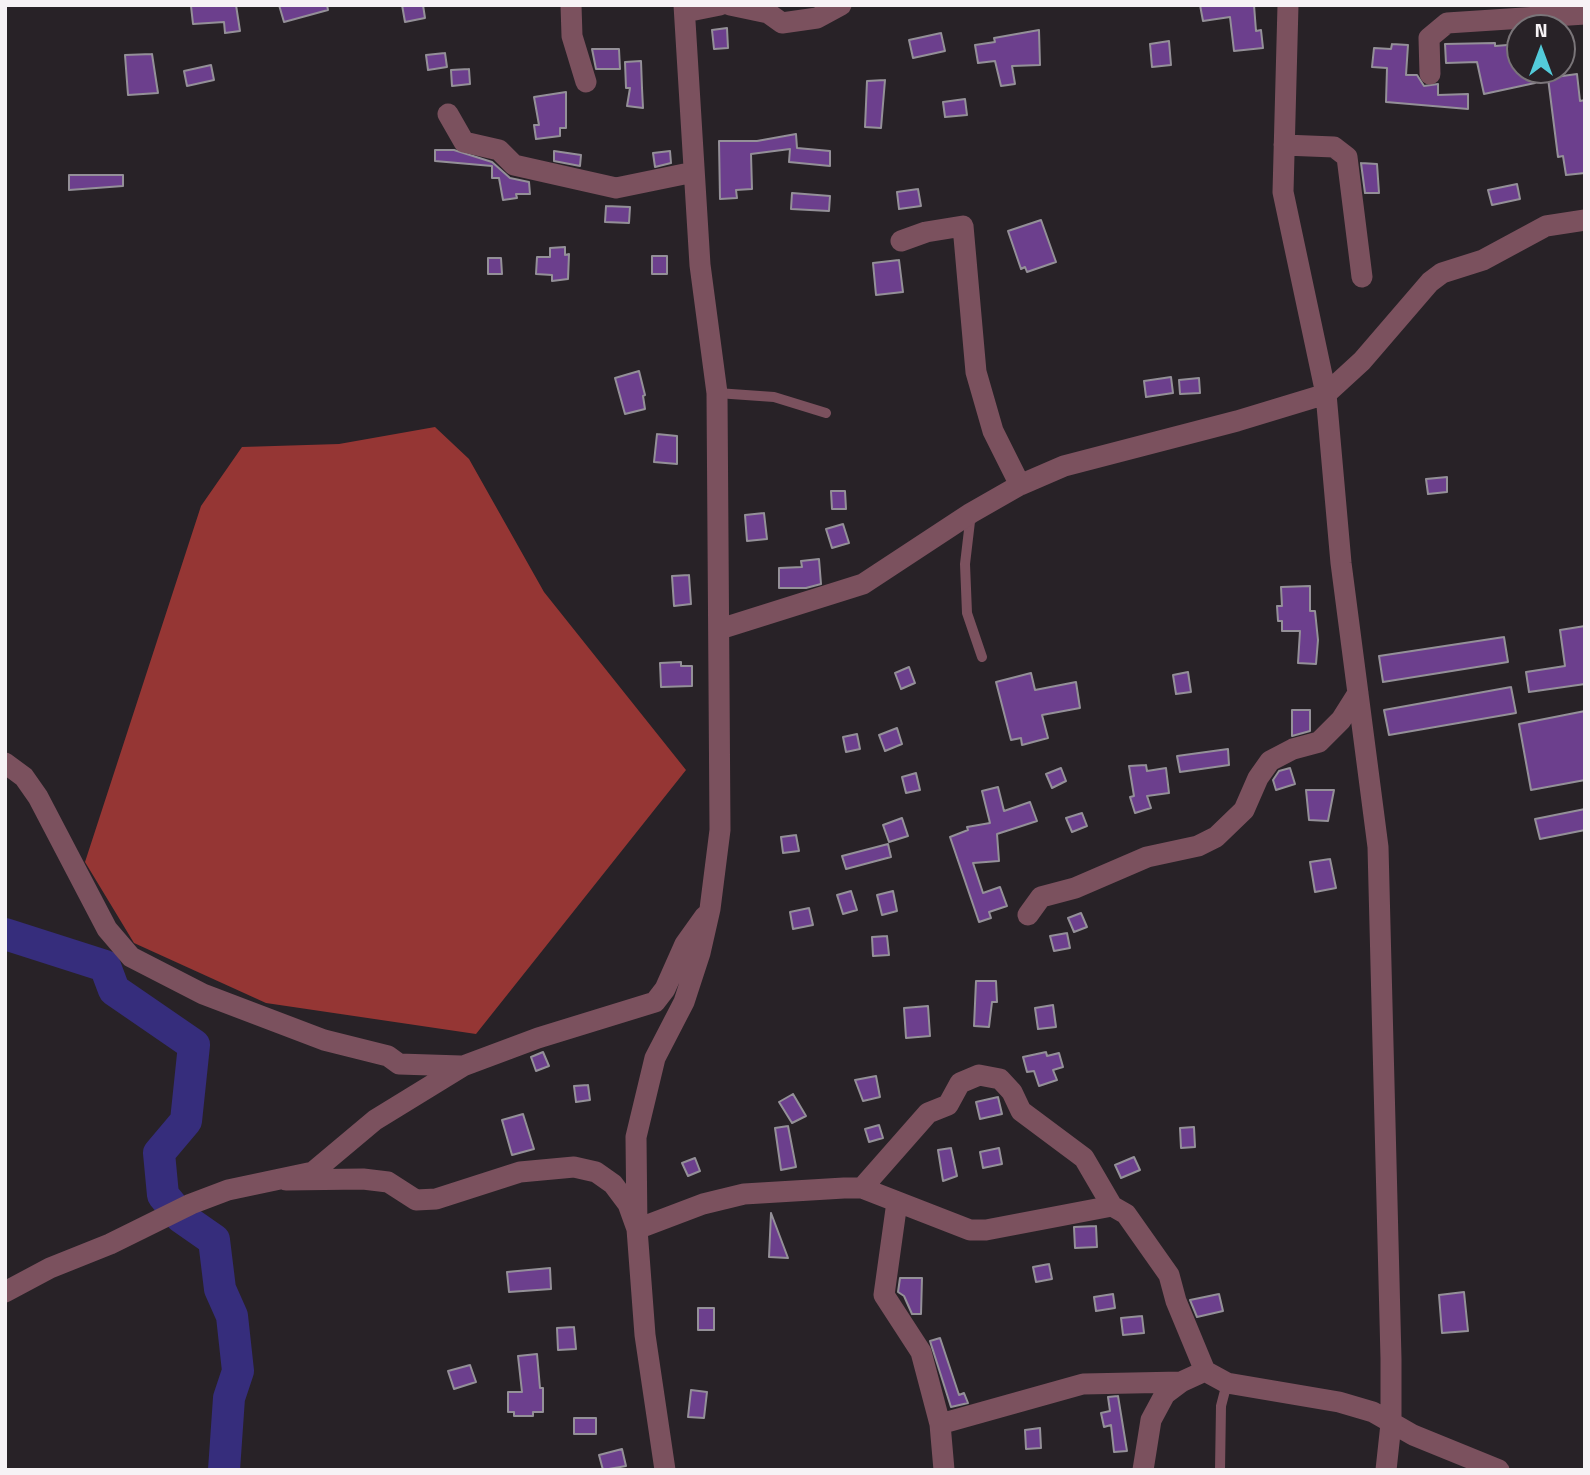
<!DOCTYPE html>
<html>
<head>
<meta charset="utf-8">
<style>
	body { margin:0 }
	#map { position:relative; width:1590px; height:1475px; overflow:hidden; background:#282227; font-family:"Titillium Web",sans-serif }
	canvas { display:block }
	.frame { position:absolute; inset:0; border:7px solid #f6f2f5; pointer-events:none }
	.north { position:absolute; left:1506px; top:14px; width:70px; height:70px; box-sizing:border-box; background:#282227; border:2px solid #7a7579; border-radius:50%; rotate:0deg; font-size:19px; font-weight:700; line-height:28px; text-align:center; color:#f6f2f5 }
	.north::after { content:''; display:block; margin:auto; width:24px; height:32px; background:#53cbda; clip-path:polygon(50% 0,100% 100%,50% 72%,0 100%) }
</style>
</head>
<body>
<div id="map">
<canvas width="1590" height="1475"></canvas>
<div class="frame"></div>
<div class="north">N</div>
</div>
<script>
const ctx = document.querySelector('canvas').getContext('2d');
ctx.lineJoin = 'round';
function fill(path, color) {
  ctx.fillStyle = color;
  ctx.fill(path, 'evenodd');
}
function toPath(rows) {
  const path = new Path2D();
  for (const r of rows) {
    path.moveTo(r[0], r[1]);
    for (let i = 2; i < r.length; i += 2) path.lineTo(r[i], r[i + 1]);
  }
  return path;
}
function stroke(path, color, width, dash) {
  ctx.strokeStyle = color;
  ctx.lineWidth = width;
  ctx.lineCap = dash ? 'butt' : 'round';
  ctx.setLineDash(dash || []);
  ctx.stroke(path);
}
fill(toPath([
	[435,427,469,459,544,592,686,770,476,1034,266,1003,134,943,85,862,201,506,242,447,339,444]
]), '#953634');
stroke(toPath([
	[5,934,105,966,114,990,194,1045,186,1121,159,1153,163,1195,181,1217,214,1240,220,1289,232,1316,238,1371,229,1398,224,1470]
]), '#362d7c', 32);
const building = toPath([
	[236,5,240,31,225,33,224,22,193,24,191,6,236,5],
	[279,5,327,5,328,10,284,22,279,5],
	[402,5,423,5,425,18,405,22,402,5],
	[1200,5,1254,5,1256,31,1261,30,1263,48,1234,51,1230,17,1203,21,1200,5],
	[727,28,728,48,714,49,712,30,727,28],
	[1039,30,1040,65,1012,66,1015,84,1001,86,995,61,978,63,975,45,995,42,994,38,1039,30],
	[941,33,945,51,913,58,909,40,941,33],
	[1169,41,1171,65,1152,67,1150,44,1169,41],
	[1495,43,1495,46,1520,44,1520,70,1534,70,1535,83,1484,94,1477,62,1446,63,1445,44,1495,43],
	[1392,44,1408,45,1406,75,1417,75,1424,86,1438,84,1438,95,1468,94,1468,109,1386,102,1387,68,1372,67,1374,48,1391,49,1392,44],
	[592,49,619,49,620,69,596,69,592,49],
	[445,53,447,67,428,70,426,55,445,53],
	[152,54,158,93,128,95,125,55,152,54],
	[641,61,642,88,643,108,627,106,630,88,626,88,625,62,641,61],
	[211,65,214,80,187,86,184,71,211,65],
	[469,69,470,84,452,86,451,70,469,69],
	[1577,74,1580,101,1585,100,1585,173,1566,175,1563,156,1558,157,1548,78,1577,74],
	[885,80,881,128,865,127,867,81,885,80],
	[566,92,566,128,560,128,560,136,536,139,534,125,539,125,534,97,566,92],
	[965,99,967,115,945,117,943,102,965,99],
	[796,134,797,148,830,151,830,166,789,162,790,149,751,154,752,189,736,190,737,198,720,199,719,141,757,141,796,134],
	[435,150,454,150,492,162,510,178,529,182,530,194,516,194,517,198,503,200,499,178,492,178,492,166,435,161,435,150],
	[554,151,581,155,580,166,554,161,554,151],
	[670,151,671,163,655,167,653,153,670,151],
	[1361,163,1377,164,1379,193,1365,193,1361,163],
	[69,175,123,175,123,186,69,190,69,175],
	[1517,184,1520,199,1492,205,1488,190,1517,184],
	[918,189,921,206,899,209,897,192,918,189],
	[792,193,830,196,829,211,791,209,792,193],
	[606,206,630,207,629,223,605,222,606,206],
	[1041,220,1056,262,1027,272,1025,267,1021,269,1008,231,1041,220],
	[565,247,565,255,569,254,568,279,552,281,552,275,536,274,537,257,550,257,550,248,565,247],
	[652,256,667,256,667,274,652,274,652,256],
	[488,258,501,258,502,274,488,274,488,258],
	[899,260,903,292,876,295,873,263,899,260],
	[639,371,645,395,643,396,645,409,625,414,615,378,639,371],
	[1171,377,1173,393,1146,397,1144,381,1171,377],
	[1199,378,1200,393,1180,394,1179,380,1199,378],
	[657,434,677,436,677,464,654,462,657,434],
	[1447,477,1447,492,1428,494,1426,479,1447,477],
	[831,491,845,491,846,509,832,509,831,491],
	[764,513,767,539,747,541,745,515,764,513],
	[843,524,849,543,832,548,826,529,843,524],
	[819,559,821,584,806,588,779,588,779,568,802,567,801,561,819,559],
	[689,575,691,604,674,606,672,576,689,575],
	[1310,586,1310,611,1315,611,1318,640,1316,664,1298,663,1300,631,1282,631,1282,621,1278,621,1277,606,1282,606,1281,587,1310,586],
	[1585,626,1585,684,1529,692,1526,672,1565,666,1560,630,1585,626],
	[1504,637,1508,662,1383,682,1379,656,1504,637],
	[681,662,681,666,692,666,692,686,661,687,660,663,681,662],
	[909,667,915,683,901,689,895,673,909,667],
	[1188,672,1191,692,1176,694,1173,675,1188,672],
	[1031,673,1035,690,1076,682,1080,708,1042,715,1048,738,1022,745,1021,738,1011,740,996,682,1031,673],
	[1511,687,1516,713,1389,735,1384,710,1511,687],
	[1292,710,1310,710,1310,731,1292,736,1292,710],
	[1585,711,1585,780,1531,790,1519,724,1585,711],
	[897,728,902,744,885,751,879,735,897,728],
	[857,734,860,749,846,752,843,737,857,734],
	[1228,749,1229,765,1180,772,1177,756,1228,749],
	[1146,765,1147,771,1166,768,1169,793,1147,796,1151,808,1135,813,1130,797,1134,796,1129,766,1146,765],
	[1061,768,1066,781,1052,788,1046,774,1061,768],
	[1290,768,1295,784,1276,790,1273,780,1279,771,1290,768],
	[916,773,920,790,906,793,902,777,916,773],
	[998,787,1004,811,1030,802,1037,821,997,834,999,861,973,863,983,893,1000,887,1007,906,989,912,991,918,979,922,950,837,968,830,967,827,990,823,982,791,998,787],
	[1306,790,1334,790,1328,821,1309,820,1306,790],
	[1585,809,1585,830,1540,839,1535,819,1585,809],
	[1082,813,1087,826,1072,832,1066,818,1082,813],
	[902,818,908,836,889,842,883,825,902,818],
	[796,835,799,851,783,853,781,837,796,835],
	[888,844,891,857,846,869,842,856,888,844],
	[1330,859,1336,888,1315,892,1310,862,1330,859],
	[851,891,857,910,843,914,837,895,851,891],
	[893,891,897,911,882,915,877,895,893,891],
	[809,908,813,925,793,929,790,912,809,908],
	[1081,913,1087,927,1074,932,1068,918,1081,913],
	[1067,933,1070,948,1054,951,1050,936,1067,933],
	[887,936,889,955,873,956,872,937,887,936],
	[976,981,996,981,997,1002,992,1002,989,1027,974,1026,976,981],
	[1053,1005,1056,1027,1038,1029,1035,1008,1053,1005],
	[928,1006,930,1036,906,1038,904,1008,928,1006],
	[543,1052,549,1066,536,1071,531,1057,543,1052],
	[1046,1052,1047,1056,1059,1053,1063,1067,1053,1070,1057,1080,1039,1086,1034,1071,1027,1072,1023,1057,1046,1052],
	[876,1076,880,1097,863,1101,855,1080,876,1076],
	[588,1085,590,1100,576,1102,574,1086,588,1085],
	[793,1094,806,1116,792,1123,779,1102,793,1094],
	[998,1097,1002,1114,980,1119,976,1102,998,1097],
	[523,1114,534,1149,512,1155,502,1120,523,1114],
	[879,1125,883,1138,869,1142,865,1129,879,1125],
	[788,1126,796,1167,781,1170,775,1128,788,1126],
	[1194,1127,1195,1147,1181,1148,1180,1128,1194,1127],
	[951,1148,957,1176,943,1181,938,1150,951,1148],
	[999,1148,1002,1164,983,1168,980,1152,999,1148],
	[1134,1157,1140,1170,1121,1178,1115,1165,1134,1157],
	[695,1158,700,1171,688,1176,682,1163,695,1158],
	[771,1213,788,1258,769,1257,771,1213],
	[1096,1226,1097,1247,1075,1248,1074,1227,1096,1226],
	[1049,1264,1052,1279,1036,1282,1033,1267,1049,1264],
	[550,1268,551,1289,509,1292,507,1272,550,1268],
	[900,1278,922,1278,921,1314,912,1314,904,1296,898,1292,900,1278],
	[1464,1292,1468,1331,1442,1333,1439,1295,1464,1292],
	[1113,1294,1115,1308,1096,1311,1094,1297,1113,1294],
	[1219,1294,1223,1311,1197,1317,1190,1300,1219,1294],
	[698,1308,714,1308,714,1330,698,1330,698,1308],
	[1142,1316,1144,1333,1123,1335,1121,1318,1142,1316],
	[574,1327,576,1349,558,1350,557,1328,574,1327],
	[940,1338,959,1395,964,1393,968,1403,951,1407,930,1341,940,1338],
	[537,1354,540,1388,543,1388,543,1412,533,1412,533,1416,514,1416,514,1412,508,1412,508,1392,522,1392,518,1356,537,1354],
	[470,1365,476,1382,454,1389,448,1371,470,1365],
	[691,1390,707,1392,704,1418,688,1417,691,1390],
	[1118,1396,1127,1451,1114,1452,1111,1425,1104,1427,1101,1413,1110,1411,1108,1397,1118,1396],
	[574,1418,596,1418,596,1434,574,1434,574,1418],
	[1040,1428,1041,1448,1026,1449,1025,1430,1040,1428],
	[622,1449,626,1466,603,1470,599,1455,622,1449]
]);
fill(building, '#6c3f8d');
stroke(building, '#949098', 2);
stroke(toPath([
	[717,393,774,397,826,413],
	[971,513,965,564,967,613,982,657],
	[1220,1470,1221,1406,1227,1383]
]), '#7b515e', 10);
stroke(toPath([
	[571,5,572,36,586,82],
	[730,5,768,13,782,23,817,18,841,5],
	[1288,5,1283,192,1326,394,1341,563,1378,847,1391,1359,1391,1424,1386,1470],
	[685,12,720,5],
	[1430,74,1429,38,1447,23,1585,14],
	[448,114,464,142,499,150,514,165,616,188,694,172],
	[1284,145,1334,147,1347,157,1362,277],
	[901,241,926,232,963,226,976,372,993,431,1020,485],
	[720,629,863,584,971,513,1020,485,1064,466,1237,421,1326,394,1362,361,1430,282,1442,273,1483,260,1546,226,1585,220],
	[5,763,24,777,38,797,107,929,131,957,203,994,324,1040,388,1056,399,1064,461,1066],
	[1028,915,1041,897,1075,888,1147,857,1198,846,1216,837,1244,810,1258,778,1270,761,1293,749,1319,742,1341,720,1358,693],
	[286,1180,363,1179,388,1182,416,1200,436,1199,520,1172,574,1167,596,1172,613,1184,628,1204,637,1229,703,1204,744,1194,844,1188,862,1188,970,1230,986,1230,1112,1206,1126,1214,1169,1275,1176,1301,1205,1371,1227,1383,1339,1402,1373,1412,1413,1435,1499,1470],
	[862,1188,928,1113,948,1105,960,1083,979,1075,1000,1079,1012,1092,1021,1111,1084,1158,1112,1206],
	[897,1202,884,1295,921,1352,940,1424,1083,1384,1181,1382,1205,1371],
	[5,1292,50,1268,110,1244,191,1204,228,1190,313,1172,375,1120,463,1066,538,1038,655,1002,665,989,685,944,705,916],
	[940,1424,944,1470],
	[665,1470,645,1335,637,1229,636,1137,655,1058,684,1002,700,953,710,909,720,830,717,393,700,265,684,5],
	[1143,1470,1151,1420,1165,1394,1181,1382]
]), '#7b515e', 21);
</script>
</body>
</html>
